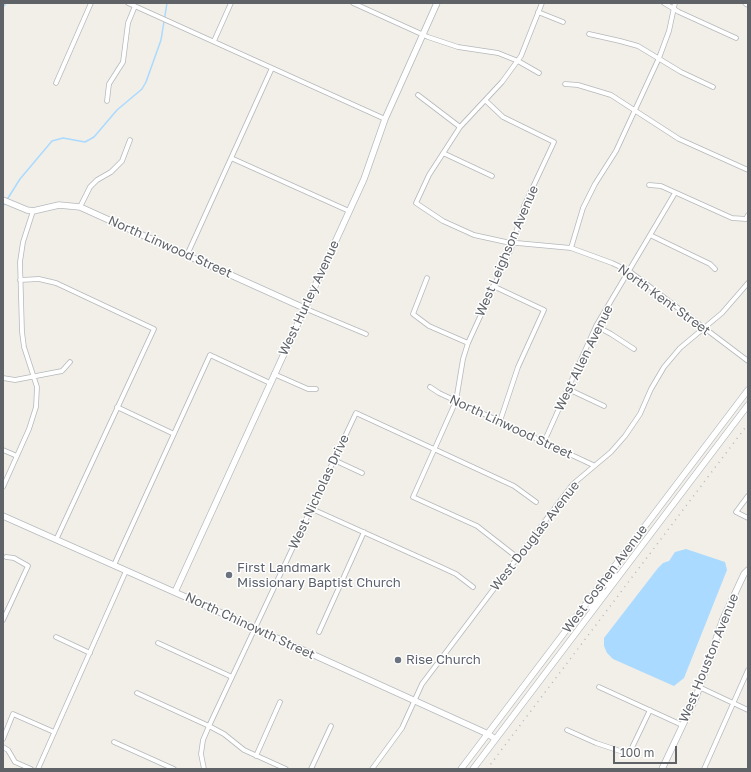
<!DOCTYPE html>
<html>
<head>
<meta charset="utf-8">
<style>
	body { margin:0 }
	#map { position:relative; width:751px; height:772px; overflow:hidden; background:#f1efe8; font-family:"Golos Text",sans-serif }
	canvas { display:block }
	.frame { position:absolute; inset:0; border:4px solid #5f6368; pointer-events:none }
	.scale { position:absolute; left:613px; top:746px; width:64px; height:18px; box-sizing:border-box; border:2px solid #5f6368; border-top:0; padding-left:5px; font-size:12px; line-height:14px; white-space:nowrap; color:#5f6368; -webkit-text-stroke:3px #fff; paint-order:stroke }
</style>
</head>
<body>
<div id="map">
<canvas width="751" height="772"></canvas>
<div class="frame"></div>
<div class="scale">100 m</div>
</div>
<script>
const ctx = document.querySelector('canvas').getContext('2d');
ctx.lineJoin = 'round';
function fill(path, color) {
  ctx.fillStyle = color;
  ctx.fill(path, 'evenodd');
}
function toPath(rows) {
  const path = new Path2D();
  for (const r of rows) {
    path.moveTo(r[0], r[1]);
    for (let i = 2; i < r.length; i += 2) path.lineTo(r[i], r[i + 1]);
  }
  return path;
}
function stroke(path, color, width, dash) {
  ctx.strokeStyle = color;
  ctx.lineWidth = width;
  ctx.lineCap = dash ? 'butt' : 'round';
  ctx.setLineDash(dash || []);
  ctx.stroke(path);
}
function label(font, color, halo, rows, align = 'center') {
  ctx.font = font + ' "Golos Text",sans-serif';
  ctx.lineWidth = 3;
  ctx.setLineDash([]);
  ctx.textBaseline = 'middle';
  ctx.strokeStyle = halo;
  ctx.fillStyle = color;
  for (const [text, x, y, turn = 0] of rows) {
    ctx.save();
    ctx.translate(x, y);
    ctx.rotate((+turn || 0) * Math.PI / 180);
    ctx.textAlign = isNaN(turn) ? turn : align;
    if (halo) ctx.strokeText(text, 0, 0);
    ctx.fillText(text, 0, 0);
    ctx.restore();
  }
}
fill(toPath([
	[686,549,725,562,727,570,684,678,674,686,613,659,607,653,604,646,604,638,658,568,663,563,669,561,675,552]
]), '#aadaff');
stroke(toPath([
	[3,206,20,179,52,141,63,138,85,142,94,137,117,110,142,89,146,82,161,40,167,3]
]), '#aadaff', 1.5);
stroke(toPath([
	[3,5,4,3]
]), '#aadaff', 4.5);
const street = toPath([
	[128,3,385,119],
	[353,3,428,37,458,47,498,53,518,61,539,73],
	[542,3,521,56,502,82,460,127,429,175,416,203,443,221,474,235,506,242,571,248,612,263,629,271,748,361],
	[664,3,679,12,736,38],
	[538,12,563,22],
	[589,34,620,41,638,46,681,72,713,87],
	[214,41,231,3],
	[56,83,91,3],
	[565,84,578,85,611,95,679,139,748,170],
	[418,95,460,127],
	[485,100,503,117,554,142,524,206,511,249,468,343,463,359,456,401,413,497,477,526,518,558],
	[107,101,109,84,123,62,128,23,135,6],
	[443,153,492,176],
	[231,158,349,211],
	[649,185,661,186,732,218,746,219,748,215],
	[80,207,90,187,97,180,111,172,122,161,130,140],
	[650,235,710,264,715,269],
	[571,248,583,208,595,184,616,151,659,58,669,31,675,3],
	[187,255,272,68],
	[427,278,413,314,429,326,468,343],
	[20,280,39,279,56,283,154,329,56,540],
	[493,286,544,310,518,367,500,421],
	[304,308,366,334],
	[596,326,611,334,634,349],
	[274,374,308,389,316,389],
	[3,378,15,380,62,371,70,362],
	[430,387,439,393,593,465],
	[568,389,604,406],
	[117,407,174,434],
	[544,442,596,326,675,193],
	[3,450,17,456],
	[334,460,362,473],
	[3,487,29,429,36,407,37,387,24,347,22,332,20,262,23,242,33,211],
	[748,496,736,512,748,518],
	[312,509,441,567,456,574,473,587],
	[114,565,210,355,270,383],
	[3,620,28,566,14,558,6,557],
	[319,632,364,532],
	[56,637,90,653],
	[158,643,232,677],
	[599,687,682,725],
	[699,687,748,710],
	[137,693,209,726,224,734,244,750,286,769],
	[567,730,596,743,629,754,650,710],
	[3,739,13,714,54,732],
	[114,742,174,769],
	[3,747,8,750,15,762,31,769],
	[256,756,280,702],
	[38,769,126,571],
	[204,769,201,754,203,740,209,726,356,413,514,486,536,502],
	[311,769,331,726],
	[372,769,402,728,422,684,573,484,611,452,625,436,640,414,651,389,664,367,680,348,722,313,748,283],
	[704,769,748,670]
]);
const secondary = toPath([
	[746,3,748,4],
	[3,200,27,210,33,211,59,205,80,207,304,308],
	[3,516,217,611,488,734,495,739],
	[608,585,614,574,614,567],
	[175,592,364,179,385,119,437,3],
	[591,607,603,592],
	[461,769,748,390],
	[473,769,748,405],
	[662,769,696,697,723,619,744,574,748,570]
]);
stroke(street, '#b5b8bc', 5.5);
stroke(secondary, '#b6babf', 7);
stroke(street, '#fff', 4);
stroke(secondary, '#fff', 5.5);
stroke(toPath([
	[487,769,748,424]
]), '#b6b7b8', 1.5, [1, 5]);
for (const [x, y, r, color] of [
	[229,575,4,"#6b7280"],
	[398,660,4,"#6b7280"]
]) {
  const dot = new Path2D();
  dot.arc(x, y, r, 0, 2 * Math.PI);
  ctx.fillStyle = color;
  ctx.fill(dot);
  stroke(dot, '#fff', 1.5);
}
label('13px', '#5f6368', '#fff', [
	["North Linwood Street",170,247,24],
	["West Leighson Avenue",507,251,-67],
	["West Hurley Avenue",309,298,-65],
	["North Kent Street",664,300,36],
	["West Allen Avenue",584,358,-64],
	["North Linwood Street",511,427,25],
	["West Nicholas Drive",319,492,-65],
	["West Douglas Avenue",535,536,-52],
	["West Goshen Avenue",605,579,-53],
	["North Chinowth Street",250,626,25],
	["West Houston Avenue",709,658,-68]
]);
label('13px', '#5b616d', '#fff', [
	["First Landmark",237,568],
	["Missionary Baptist Church",237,583],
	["Rise Church",406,660]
], 'left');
</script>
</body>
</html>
